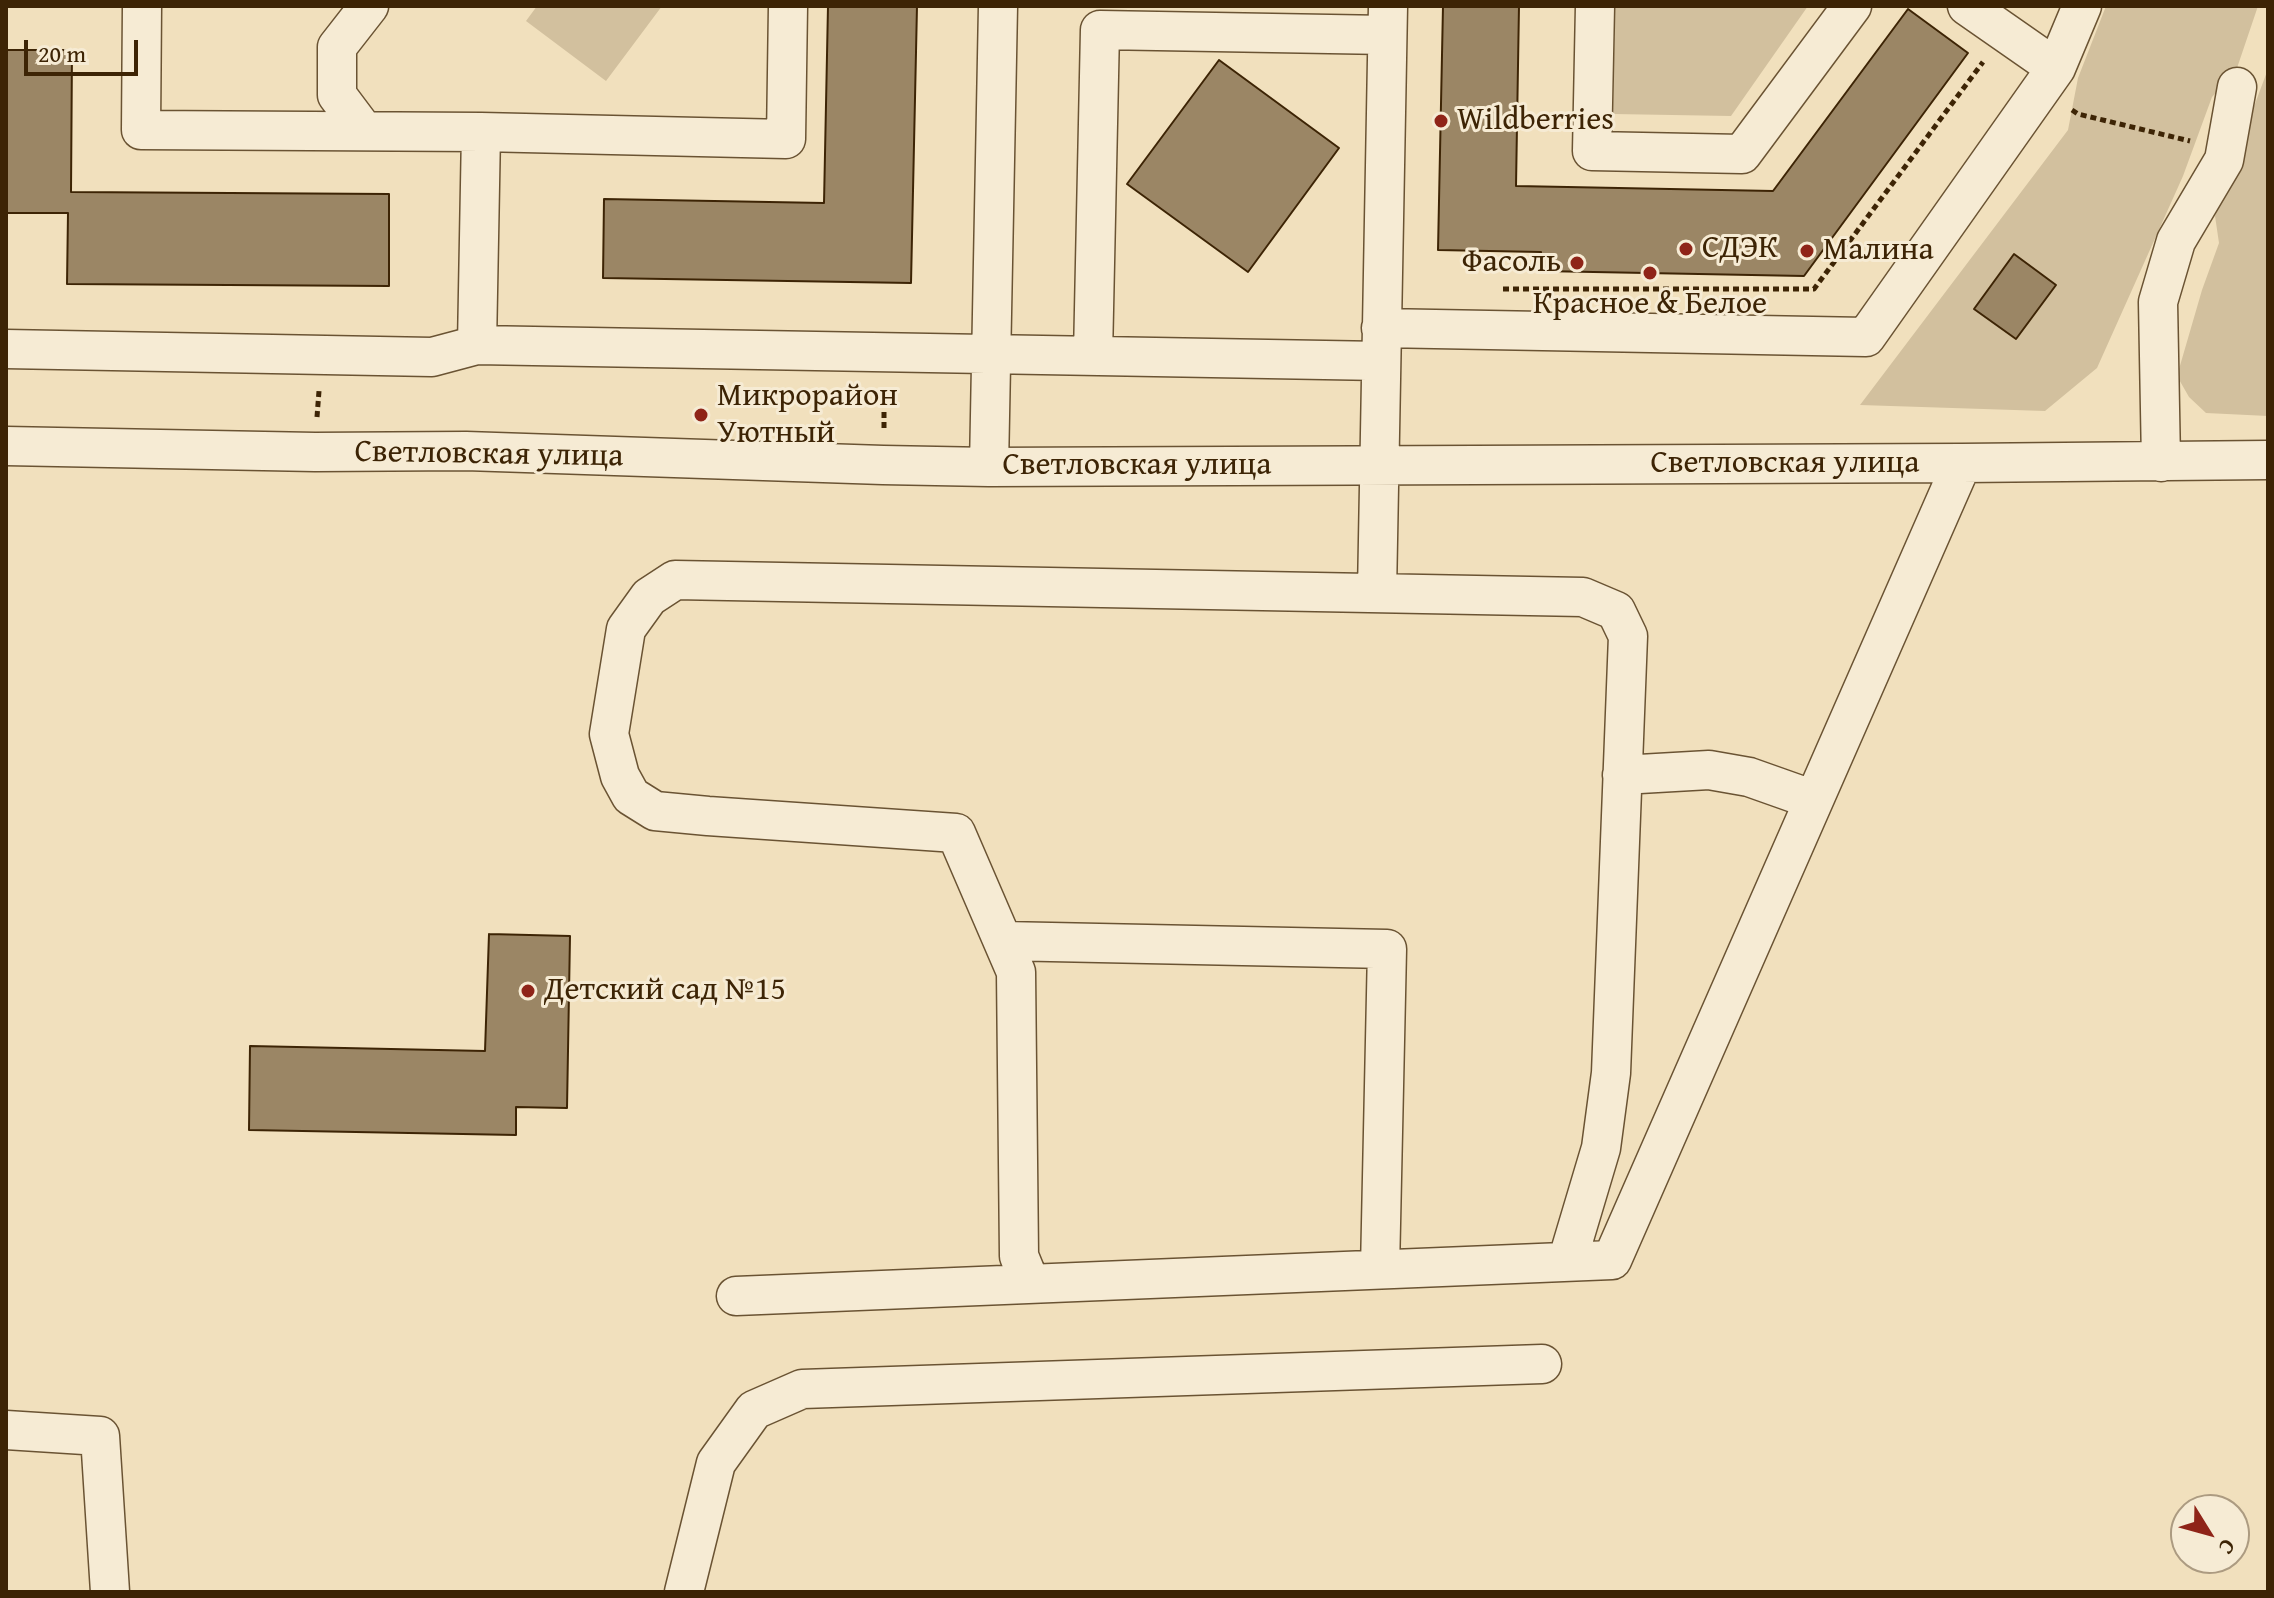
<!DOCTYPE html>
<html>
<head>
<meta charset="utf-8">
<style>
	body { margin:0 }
	#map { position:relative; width:2274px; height:1598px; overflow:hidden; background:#f1e0bd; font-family:"Gentium Book Plus",serif }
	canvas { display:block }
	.frame { position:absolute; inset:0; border:8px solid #3d2405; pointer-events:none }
	.north { position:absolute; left:2170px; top:1494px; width:80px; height:80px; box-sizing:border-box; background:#f6ebd4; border:2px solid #ac9b81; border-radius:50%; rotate:127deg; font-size:22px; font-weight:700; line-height:32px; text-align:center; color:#3d2405 }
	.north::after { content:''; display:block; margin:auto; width:28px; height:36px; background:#8f2418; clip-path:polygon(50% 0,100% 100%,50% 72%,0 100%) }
	.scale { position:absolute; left:24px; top:40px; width:114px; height:36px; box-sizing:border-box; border:4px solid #3d2405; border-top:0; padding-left:10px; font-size:24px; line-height:28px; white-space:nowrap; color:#3d2405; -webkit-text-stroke:6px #f6ebd4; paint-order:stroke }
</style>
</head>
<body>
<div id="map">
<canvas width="2274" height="1598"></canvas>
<div class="frame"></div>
<div class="north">С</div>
<div class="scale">20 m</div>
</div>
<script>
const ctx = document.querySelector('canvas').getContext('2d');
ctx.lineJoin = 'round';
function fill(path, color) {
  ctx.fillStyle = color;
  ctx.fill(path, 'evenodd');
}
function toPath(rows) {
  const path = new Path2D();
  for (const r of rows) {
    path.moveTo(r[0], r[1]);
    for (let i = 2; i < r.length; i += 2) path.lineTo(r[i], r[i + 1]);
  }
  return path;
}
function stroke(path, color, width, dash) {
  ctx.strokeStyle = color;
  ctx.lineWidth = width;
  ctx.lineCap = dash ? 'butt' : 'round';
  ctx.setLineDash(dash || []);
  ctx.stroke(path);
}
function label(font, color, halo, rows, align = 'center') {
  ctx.font = font + ' "Gentium Book Plus",serif';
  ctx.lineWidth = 6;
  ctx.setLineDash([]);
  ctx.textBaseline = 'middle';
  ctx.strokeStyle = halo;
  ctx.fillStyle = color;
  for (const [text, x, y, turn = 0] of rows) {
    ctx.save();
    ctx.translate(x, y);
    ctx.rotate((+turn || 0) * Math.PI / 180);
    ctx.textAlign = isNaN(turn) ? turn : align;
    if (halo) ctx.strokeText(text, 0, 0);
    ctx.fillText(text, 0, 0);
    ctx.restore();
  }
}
fill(toPath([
	[537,6,662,6,606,81,526,21],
	[1615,6,1808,6,1731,116,1613,114],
	[2106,6,2258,6,2236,71,2212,97,2183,176,2097,368,2045,411,1860,405,2068,130,2078,78],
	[2268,69,2268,416,2206,413,2189,397,2177,376,2202,290,2219,243,2215,216,2234,169,2243,136]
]), '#d2c09e');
const building = toPath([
	[828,6,917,6,911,283,603,278,604,199,824,203,828,6],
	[1443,6,1519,6,1516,186,1773,191,1908,9,1968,53,1804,276,1541,271,1541,252,1438,250,1443,6],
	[6,50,72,50,71,192,389,194,389,286,67,284,68,213,6,213,6,50],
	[1219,60,1339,148,1248,272,1127,184,1219,60],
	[2014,254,2056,285,2016,339,1974,309,2014,254],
	[489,934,570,936,567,1108,516,1107,516,1135,249,1130,250,1046,485,1051,489,934]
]);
fill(building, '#9b8665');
stroke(building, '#3d2405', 2);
const minor = toPath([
	[142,6,141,130,481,132],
	[1595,6,1592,151,1742,154,1852,6],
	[1967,6,2056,68],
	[364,131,337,95,337,47,369,6],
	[1381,328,1866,337,2056,68,2082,6],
	[477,345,481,132,786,139,788,6],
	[6,349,432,357,477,345,1381,361],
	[1093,356,1100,30,1387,35],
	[6,446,315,452,466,451,883,465,989,467,1962,463,2268,460],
	[2161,462,2158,302,2176,241,2224,160,2237,87],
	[989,467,998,6],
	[1377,593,1388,6],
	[1622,775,1709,770,1749,777,1814,800],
	[1003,941,1387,949,1380,1269],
	[1030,1283,1019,1256,1016,972,956,833,708,816,655,811,631,796,620,776,609,734,626,629,649,597,675,580,1583,597,1616,611,1628,636,1611,1073,1601,1148,1567,1262],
	[736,1296,1612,1260,1962,463],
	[6,1430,100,1436,110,1592],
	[684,1592,716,1463,754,1410,802,1389,1542,1364]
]);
stroke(minor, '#6a5333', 41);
stroke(toPath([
	[2072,110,2078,114,2190,141],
	[1503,289,1814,289,1983,62],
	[317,417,319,391],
	[884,428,884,393]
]), '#3d2405', 5, [6, 4]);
stroke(minor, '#f6ebd4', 38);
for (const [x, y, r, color] of [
	[1441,121,8,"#8f2418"],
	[1686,249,8,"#8f2418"],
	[1807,251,8,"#8f2418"],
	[1577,263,8,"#8f2418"],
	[1650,273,8,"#8f2418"],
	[701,415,8,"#8f2418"],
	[528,991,8,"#8f2418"]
]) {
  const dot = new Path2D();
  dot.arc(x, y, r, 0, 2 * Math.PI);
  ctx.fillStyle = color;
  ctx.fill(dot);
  stroke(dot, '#f6ebd4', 3);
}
label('32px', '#3d2405', '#f6ebd4', [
	["Wildberries",1457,121],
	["СДЭК",1702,249],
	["Малина",1823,251],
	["Фасоль",1561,263,"right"],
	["Красное & Белое",1650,305,"center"],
	["Микрорайон",717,397],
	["Уютный",717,434],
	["Детский сад №15",544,991]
], 'left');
label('32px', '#3d2405', '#f6ebd4', [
	["Светловская улица",489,455,1],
	["Светловская улица",1785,464],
	["Светловская улица",1137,466]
]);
</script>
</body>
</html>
